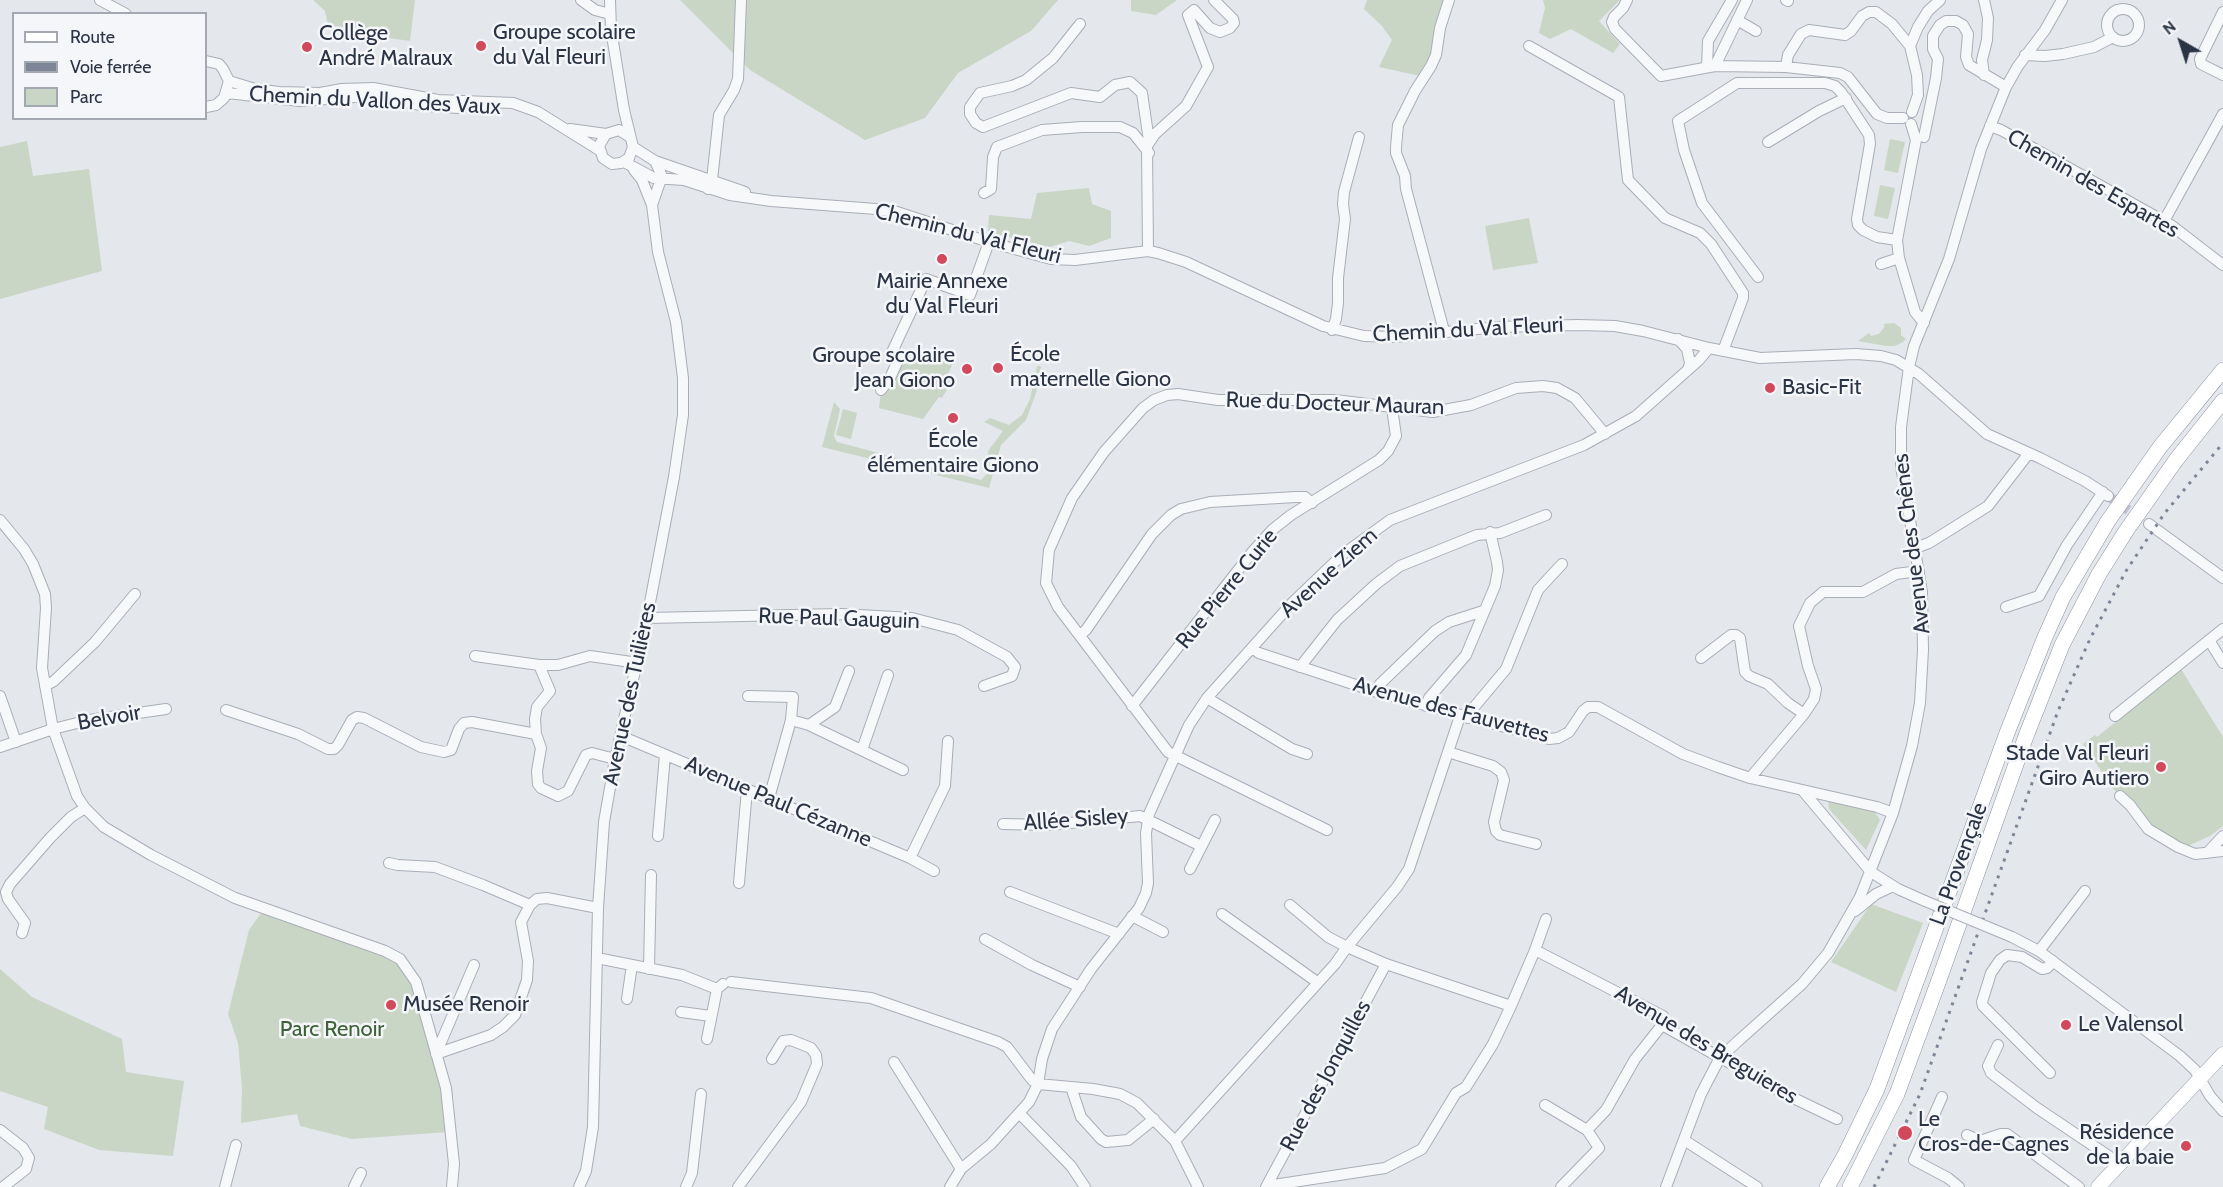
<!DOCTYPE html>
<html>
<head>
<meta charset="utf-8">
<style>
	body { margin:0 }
	#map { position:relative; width:2223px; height:1187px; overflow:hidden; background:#e4e7ec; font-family:Cabin,sans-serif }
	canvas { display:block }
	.legend { position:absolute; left:12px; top:12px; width:195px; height:108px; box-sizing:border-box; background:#f4f6f9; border:2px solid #a4a8b1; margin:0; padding:8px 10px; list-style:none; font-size:18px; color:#2b3445 }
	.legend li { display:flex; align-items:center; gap:12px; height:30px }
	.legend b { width:30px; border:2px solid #a4a8b1 }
	.north { position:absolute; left:2151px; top:12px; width:60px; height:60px; -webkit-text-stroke:4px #f4f6f9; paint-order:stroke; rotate:321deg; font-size:16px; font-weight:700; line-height:24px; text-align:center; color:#2b3445 }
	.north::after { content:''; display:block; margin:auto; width:21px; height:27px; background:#2b3445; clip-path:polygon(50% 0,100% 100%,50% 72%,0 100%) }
</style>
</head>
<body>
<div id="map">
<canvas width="2223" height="1187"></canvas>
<ul class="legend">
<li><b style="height:8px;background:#fff"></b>Route</li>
<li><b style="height:8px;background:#7d8696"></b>Voie ferrée</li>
<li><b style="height:16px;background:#c9d6c5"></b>Parc</li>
</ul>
<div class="north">N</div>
</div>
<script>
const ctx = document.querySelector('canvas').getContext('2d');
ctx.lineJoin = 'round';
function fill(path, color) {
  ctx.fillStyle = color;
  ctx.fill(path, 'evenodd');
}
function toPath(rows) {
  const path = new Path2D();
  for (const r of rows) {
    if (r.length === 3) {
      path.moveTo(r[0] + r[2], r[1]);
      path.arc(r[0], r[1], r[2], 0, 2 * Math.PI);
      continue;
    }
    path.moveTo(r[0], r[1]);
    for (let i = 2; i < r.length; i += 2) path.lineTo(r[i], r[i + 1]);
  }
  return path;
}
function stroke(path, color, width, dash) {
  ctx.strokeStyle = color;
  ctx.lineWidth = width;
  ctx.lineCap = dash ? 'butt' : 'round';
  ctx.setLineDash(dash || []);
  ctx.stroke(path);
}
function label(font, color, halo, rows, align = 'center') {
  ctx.font = font + ' Cabin,sans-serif';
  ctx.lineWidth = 5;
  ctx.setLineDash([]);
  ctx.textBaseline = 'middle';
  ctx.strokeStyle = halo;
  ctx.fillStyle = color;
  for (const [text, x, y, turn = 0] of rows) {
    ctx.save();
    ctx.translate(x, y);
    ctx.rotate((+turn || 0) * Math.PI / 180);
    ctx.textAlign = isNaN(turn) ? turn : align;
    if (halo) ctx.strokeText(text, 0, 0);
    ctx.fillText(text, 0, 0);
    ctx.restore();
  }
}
fill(toPath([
	[313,0,415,0,410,41,338,31,339,27,328,25,325,11],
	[680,0,1058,0,1031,31,958,73,925,118,865,140,750,70],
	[1131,0,1177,0,1156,15,1131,11],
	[1367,0,1444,0,1437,21,1432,54,1420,76,1379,67,1392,40,1382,26,1364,9],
	[1543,0,1620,0,1599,21,1620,44,1613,53,1571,29,1550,39,1539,33,1545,8],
	[1890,139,1905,142,1898,173,1884,170],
	[27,141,33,176,89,169,102,271,0,299,0,147],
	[1880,185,1895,188,1888,219,1874,216],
	[1089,188,1092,204,1111,211,1111,238,1089,246,1069,241,1050,247,988,232,989,215,1031,219,1037,193],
	[1529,218,1538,263,1493,270,1485,226],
	[1894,323,1901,328,1901,335,1906,339,1903,342,1895,346,1886,346,1858,341,1869,333,1871,336,1879,334,1885,326,1883,324],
	[900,356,926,361,955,358,948,374,950,384,942,398,939,397,923,419,879,408,881,390],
	[1037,366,1041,366,1036,393,1026,420,1001,445,989,488,822,447,834,402,840,409,834,436,837,442,981,480,987,474,988,451,1003,431,984,422,990,418,1009,425,1022,415,1030,399],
	[843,409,857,413,851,439,836,435],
	[2181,669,2223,737,2223,826,2210,836,2183,848,2149,827,2129,801,2114,790,2083,744,2095,735,2097,737],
	[1828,799,1874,811,1880,820,1866,850,1829,809],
	[1871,904,1923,923,1896,992,1831,962],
	[261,913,386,953,403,963,413,984,444,1103,448,1132,352,1139,300,1126,297,1114,241,1123,242,1089,238,1043,228,1014,249,930],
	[0,969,32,997,122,1039,126,1072,184,1081,173,1156,99,1150,44,1129,48,1107,0,1091]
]), '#c9d6c5');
stroke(toPath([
	[2108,496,2142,520]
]), '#bfc3cb', 10, [10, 5]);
const minor = toPath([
	[100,0,126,14],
	[581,0,595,10,610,14],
	[610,0,611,29,624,110,633,147,629,158,621,163,612,164,603,158,599,146,606,134,619,130,630,137],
	[1627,0,1623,8,1614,17,1612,22,1615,29,1661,76,1715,66,1786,67],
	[1786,0,1788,1],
	[2123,25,16],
	[2223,12,2200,59,2201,64,2223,75],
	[1737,20,1756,31],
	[1080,24,1053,58,1026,80,1012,86,980,93,970,107,970,114,976,123,983,127,1071,93,1100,97,1115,85,1130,82,1142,93,1149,141],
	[1529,46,1619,97,1628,180,1665,218,1700,233,1711,244,1743,293,1743,298,1723,351],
	[1910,46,1918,27,1928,11,1940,0],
	[2025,55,2045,56,2063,54,2094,47,2113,37],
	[206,61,219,64,223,69,229,81,224,98,216,105,206,107],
	[1715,66,1747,0],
	[1707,67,1708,41,1732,0],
	[1984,75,1982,60,1987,40,1988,18,1984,0],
	[229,81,255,89,279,92,320,93,342,89,373,88,438,100,513,103,538,112,599,150],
	[227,93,300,101,369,96,427,106,459,108],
	[1903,118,1887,118,1877,114,1848,77,1840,73,1786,67,1788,55,1801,34,1809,30,1845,35,1851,31,1862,16,1869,12,1876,12,1892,24,1910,46,1917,75,1918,95,1912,112],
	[1911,124,1916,140,1897,240,1899,258,1915,312,1924,323],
	[1990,126,2001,130,2171,225,2223,265],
	[570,129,606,134],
	[1924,137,1936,78,1938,59,1933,49,1933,36,1940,25,1946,21,1956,21,1963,25,1968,34,1966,57,1969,65,2006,87],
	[1768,142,1819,111,1846,98],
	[633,147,655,161,745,192],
	[624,162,654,178,684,180,730,195,771,201,876,209,897,212,989,242,1051,259,1075,260,1148,251,1158,253,1186,262,1323,326,1364,336,1394,337,1498,327,1578,325,1615,326,1643,331,1709,348,1760,358,1856,354,1881,356,1896,360,1919,374,1987,434,2040,458,2085,481,2108,496],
	[708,189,712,180,719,115,734,90,738,79,741,0],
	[984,193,991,189,993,157,997,147,1042,130,1082,127,1120,127,1133,133,1149,153],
	[652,205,661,179,661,174,655,161],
	[2164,221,2223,114],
	[1148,251,1147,146,1155,134,1186,106,1208,67,1188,15,1194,10,1210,28,1220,32,1230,28,1234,23,1233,19,1214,0],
	[1881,264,1899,258],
	[1758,277,1702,203,1684,150,1678,121,1737,83,1825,83,1835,86,1841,92,1869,135,1870,144,1857,219,1858,225,1863,230,1877,237,1897,240],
	[1332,330,1336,319,1338,303,1338,278,1345,219,1343,204,1344,192,1359,137],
	[1444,331,1406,189,1405,176,1396,153,1396,147,1398,125,1415,91,1431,66,1436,55,1440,28,1449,0],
	[1678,339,1687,349,1690,363,1688,370],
	[881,390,890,378,900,356,893,350,926,279,970,295,989,242],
	[0,520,24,549,33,564,45,594,46,608,42,668,53,729,77,796,85,808,104,827,151,855,235,898,385,951,400,959,416,982,446,1088,454,1164,452,1187],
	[2149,524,2223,578],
	[1915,548,1929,543,1988,506,2029,453],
	[2006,607,2039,596,2067,545,2103,492],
	[647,618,841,614,912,618,958,630,1007,657,1015,667,1012,676,984,686],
	[1080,635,1086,630,1152,534,1171,515,1181,509,1210,502,1296,497,1305,497,1312,503],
	[2209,640,2223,663],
	[1252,648,1259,653,1377,692,1549,739,1558,738,1569,732,1583,711,1588,707,1598,707,1683,754,1718,767,1750,778,1877,807,1893,813],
	[475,656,539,665,558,665,590,656,638,663],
	[1701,658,1731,635,1736,635,1740,638,1745,672,1749,676,1768,684,1788,703,1804,714,1750,778],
	[1300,667,1337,620,1376,584,1400,566,1477,535,1500,533,1546,515],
	[45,686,54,681,95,642,135,594],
	[1377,692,1380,684,1435,631,1449,622,1483,611],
	[0,696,16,742],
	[748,696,793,697,791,720,769,798],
	[1207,698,1292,749,1307,754],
	[1132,706,1253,551,1272,530,1291,515,1379,460,1388,451,1396,436,1392,408],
	[1426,706,1429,698,1466,655,1495,586,1498,570,1497,562,1490,532],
	[226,710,298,734,328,749,334,749,338,745,352,720,357,717,364,718,421,747,444,752,451,750,459,729,464,723,472,722,536,734,541,748,537,771,538,784,541,788,558,796,568,791,586,755,592,753,615,759],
	[1804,714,1814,699,1816,689,1808,666,1799,626,1810,603,1823,592,1863,592,1896,574,1919,571],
	[2115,716,2223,629],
	[1468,718,1470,712,1506,669,1538,590,1562,564],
	[791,720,809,725,903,770],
	[809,725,835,707,849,671],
	[536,734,535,719,537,707,550,691,539,665],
	[621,736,910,858,934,871],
	[0,747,53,729,89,720,166,709],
	[862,750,888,675],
	[1448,752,1493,766,1501,772,1504,780,1494,822,1496,831,1500,835,1536,844],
	[1803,791,1871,872,1898,889,1925,901],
	[2120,796,2130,805,2148,829,2178,847,2195,854,2223,851],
	[1003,824,1050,825,1140,816,1201,846],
	[1327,830,1168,752,1058,607,1046,583,1049,550,1072,498,1104,452,1143,408,1154,400,1167,395,1178,394,1218,400,1335,400,1433,412,1471,405,1516,388,1543,386,1557,388,1575,398,1605,434],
	[658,836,665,755],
	[2207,853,2223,836],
	[910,858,945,786,948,741],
	[389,863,398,865,435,867,483,885,530,905],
	[1190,869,1215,820],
	[739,883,747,789],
	[1010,892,1119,934],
	[1290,905,1328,937,1347,947,1397,887,1409,869,1460,716],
	[1855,911,1876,894,1893,886],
	[1222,914,1317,982],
	[1132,916,1163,932],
	[22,933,25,923,8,899,6,892,10,884,50,838,71,817,85,808],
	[2012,937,2039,951,2180,1056,2195,1070,2210,1096,2223,1111],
	[985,939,1032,965,1080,987],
	[1535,950,1546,919],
	[2039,951,2085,891],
	[597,958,682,975,717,989],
	[649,969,651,875],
	[731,982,871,998,998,1042,1007,1047,1032,1080,1038,1084,1093,1089,1120,1094,1137,1103,1175,1141,1198,1187],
	[627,999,632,965],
	[681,1012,711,1016],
	[707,1039,717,989,723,984],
	[1998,1045,1988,1066,1991,1073,2037,1108,2119,1163],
	[436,1054,491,1035,503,1027,515,1015,527,980,528,961,521,922,530,905,537,899,547,898,598,908],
	[436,1054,474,965],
	[894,1062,961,1169],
	[2050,1073,1983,1006,1982,1002,1991,973,2000,960,2007,955,2022,957,2042,969,2047,968,2053,961],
	[1071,1087,1081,1117,1101,1139,1106,1142,1128,1140,1154,1119],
	[1942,1097,1914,1160,1948,1178,1959,1187],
	[1545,1105,1587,1130],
	[1020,1114,1071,1166,1085,1187],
	[0,1130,23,1148,29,1158,26,1169,3,1187],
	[1967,1135,1980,1141,2001,1134,2007,1134,2079,1187],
	[1684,1140,1757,1187],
	[1175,1141,1335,964,1347,947,1386,964,1511,1006,1535,950,1663,1016,1662,1025,1785,1094,1837,1119],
	[1267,1186,1385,1168,1422,1149,1456,1093,1466,1087,1493,1044,1511,1006],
	[225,1187,236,1145],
	[354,1187,361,1173],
	[579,1187,586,1171,593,1127,598,908,604,822,615,759,647,618,674,477,683,415,683,378,676,322,658,252,652,205,642,180,634,170],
	[686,1187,692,1173,701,1094],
	[738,1187,801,1102,817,1064,816,1055,811,1048,791,1040,783,1041,772,1059],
	[950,1187,961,1169,991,1144,1029,1102,1038,1084,1042,1059,1052,1029,1091,969,1139,908,1146,893,1148,883,1146,833,1149,814,1189,725,1207,698,1292,603,1342,555,1390,520,1584,445,1636,416,1699,360,1709,348],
	[1266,1187,1386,964],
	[1561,1187,1599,1148,1587,1130,1606,1110,1635,1059,1662,1025],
	[1666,1187,1701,1094,1715,1067,1720,1058,1737,1042,1802,984,1828,953,1860,897,1893,813,1912,746,1920,703,1923,650,1922,592,1901,466,1901,427,1909,367,1914,346,1949,259,1981,149,2006,87,2018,66,2045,30,2062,0]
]);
const major = toPath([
	[2098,1187,2223,1054]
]);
const highway = toPath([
	[1827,1187,1845,1155,1877,1089,2007,733,2045,637,2063,597,2108,521,2160,447,2223,370],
	[1850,1187,1897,1094,1939,980,2026,736,2062,645,2099,574,2126,531,2176,460,2223,401]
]);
stroke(minor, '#a9aeb7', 12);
stroke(major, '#a3abb8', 15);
stroke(highway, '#8b94a3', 16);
stroke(minor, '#f7f8fa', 10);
stroke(major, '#fff', 14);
stroke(highway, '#fff', 15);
stroke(toPath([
	[1874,1187,1920,1094,2058,711,2090,639,2126,571,2164,514,2223,443]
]), '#7d8696', 3, [3, 6]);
const minorBridge = toPath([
	[1925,901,2012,937]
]);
stroke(minorBridge, '#a9aeb7', 12, []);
stroke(minorBridge, '#f7f8fa', 10);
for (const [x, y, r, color] of [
	[481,46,6,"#d1495b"],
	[307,47,6,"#d1495b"],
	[942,259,6,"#d1495b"],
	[998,368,6,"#d1495b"],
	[967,369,6,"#d1495b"],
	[1770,388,6,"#d1495b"],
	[953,418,6,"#d1495b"],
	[2161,767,6,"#d1495b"],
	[391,1005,6,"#d1495b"],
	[2066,1025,6,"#d1495b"],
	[1905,1133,8,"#d1495b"],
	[2186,1146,6,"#d1495b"]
]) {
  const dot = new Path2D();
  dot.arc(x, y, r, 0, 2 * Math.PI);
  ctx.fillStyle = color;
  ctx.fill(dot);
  stroke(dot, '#f4f6f9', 2);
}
label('22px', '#2b3445', '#f4f6f9', [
	["Groupe scolaire",493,33],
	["du Val Fleuri",493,58],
	["Collège",319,34],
	["André Malraux",319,59],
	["Mairie Annexe",942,282,"center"],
	["du Val Fleuri",942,307,"center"],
	["École",1010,355],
	["maternelle Giono",1010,380],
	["Groupe scolaire",955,356,"right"],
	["Jean Giono",955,381,"right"],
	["Basic-Fit",1782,388],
	["École",953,441,"center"],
	["élémentaire Giono",953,466,"center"],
	["Stade Val Fleuri",2149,754,"right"],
	["Giro Autiero",2149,779,"right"],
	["Musée Renoir",403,1005],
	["Le Valensol",2078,1025],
	["Le",1918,1120],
	["Cros-de-Cagnes",1918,1145],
	["Résidence",2174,1133,"right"],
	["de la baie",2174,1158,"right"]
], 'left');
label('22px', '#2b3445', '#f4f6f9', [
	["Chemin du Vallon des Vaux",375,101,3],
	["Chemin des Espartes",2093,184,30],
	["Chemin du Val Fleuri",968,234,14],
	["Chemin du Val Fleuri",1468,330,-3],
	["Rue du Docteur Mauran",1335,404,2],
	["Avenue des Chênes",1912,544,-97],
	["Avenue Ziem",1329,573,-42],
	["Rue Pierre Curie",1227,589,-51],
	["Rue Paul Gauguin",839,619,2],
	["Avenue des Tuilières",630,694,-78],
	["Avenue des Fauvettes",1451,710,15],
	["Belvoir",109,718,-10],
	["Avenue Paul Cézanne",778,802,23],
	["Allée Sisley",1076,820,-4],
	["La Provençale",1959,864,-70],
	["Avenue des Breguieres",1706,1045,31],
	["Rue des Jonquilles",1326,1076,-62]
]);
label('22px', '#3f6138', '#f4f6f9', [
	["Parc Renoir",332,1030]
]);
</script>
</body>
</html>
